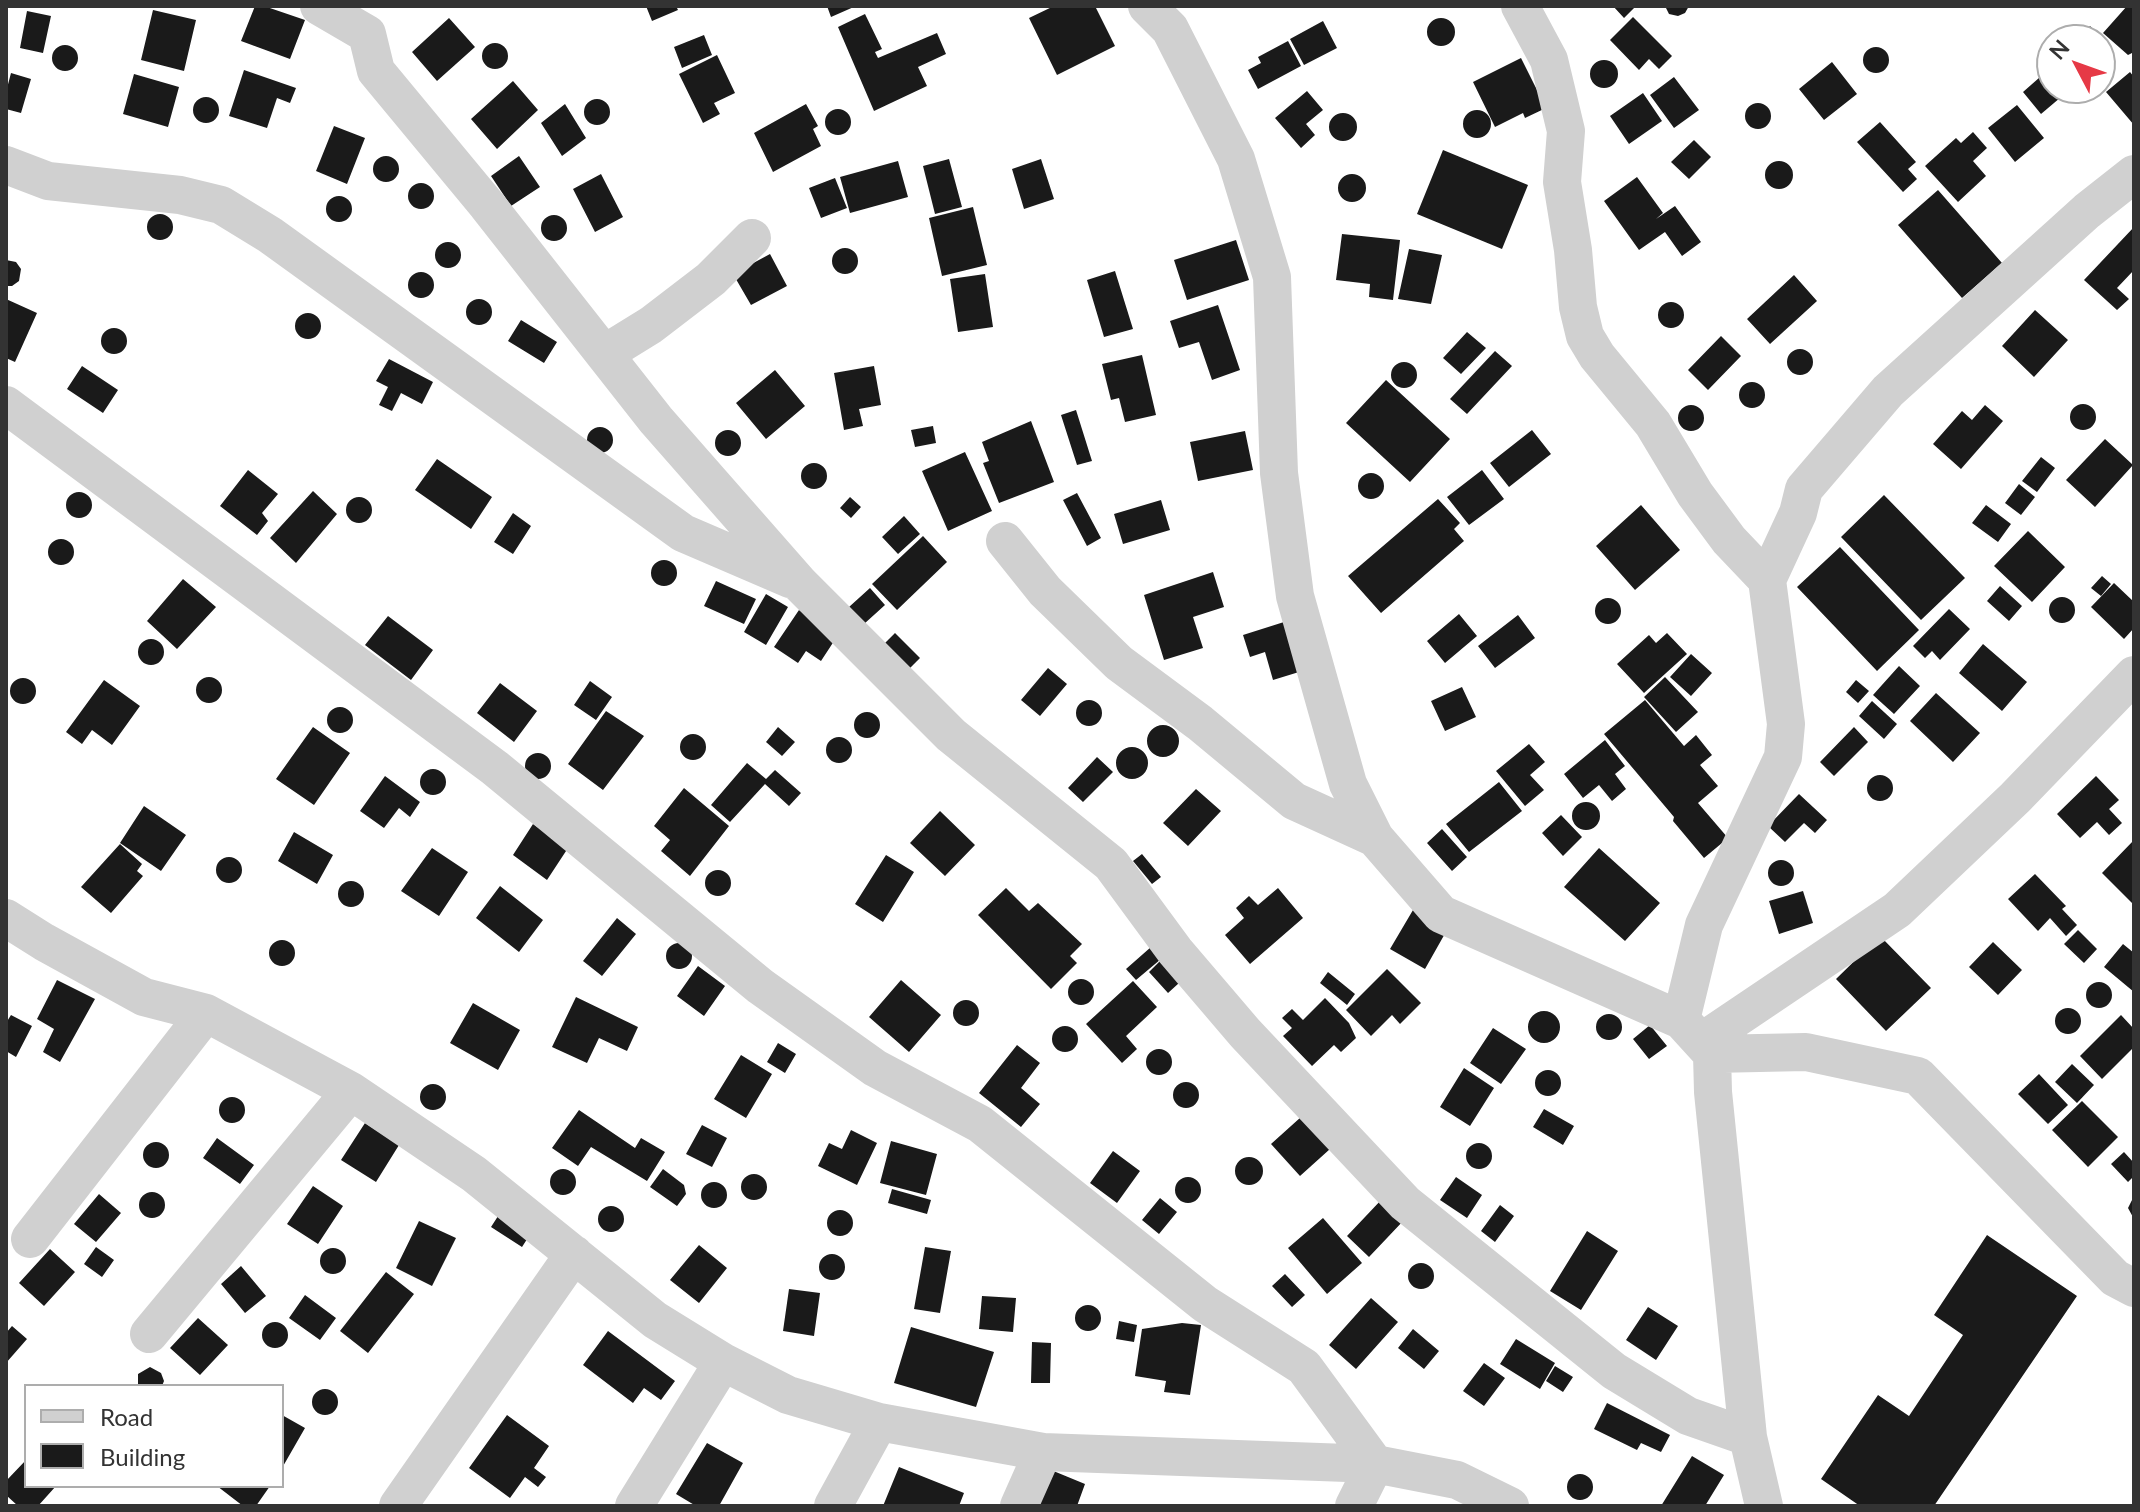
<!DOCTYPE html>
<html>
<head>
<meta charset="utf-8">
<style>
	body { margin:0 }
	#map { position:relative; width:2140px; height:1512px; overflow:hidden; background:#fff; font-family:Lato,sans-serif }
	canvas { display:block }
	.frame { position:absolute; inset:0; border:8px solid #333; pointer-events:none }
	.legend { position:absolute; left:24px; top:1384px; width:260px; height:104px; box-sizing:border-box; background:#fff; border:2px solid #adadad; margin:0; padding:10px 14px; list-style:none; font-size:24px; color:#333 }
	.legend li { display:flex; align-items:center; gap:16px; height:40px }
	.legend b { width:40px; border:2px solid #adadad }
	.north { position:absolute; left:2036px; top:24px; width:80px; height:80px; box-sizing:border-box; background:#fff; border:2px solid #adadad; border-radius:50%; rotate:311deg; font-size:22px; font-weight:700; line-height:32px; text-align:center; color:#333 }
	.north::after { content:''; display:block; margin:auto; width:28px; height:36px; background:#e63946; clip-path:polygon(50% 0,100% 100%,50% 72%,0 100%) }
</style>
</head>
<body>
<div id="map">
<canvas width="2140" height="1512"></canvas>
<div class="frame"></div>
<ul class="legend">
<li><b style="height:10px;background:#d0d0d0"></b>Road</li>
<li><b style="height:22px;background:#1a1a1a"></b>Building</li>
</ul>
<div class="north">N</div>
</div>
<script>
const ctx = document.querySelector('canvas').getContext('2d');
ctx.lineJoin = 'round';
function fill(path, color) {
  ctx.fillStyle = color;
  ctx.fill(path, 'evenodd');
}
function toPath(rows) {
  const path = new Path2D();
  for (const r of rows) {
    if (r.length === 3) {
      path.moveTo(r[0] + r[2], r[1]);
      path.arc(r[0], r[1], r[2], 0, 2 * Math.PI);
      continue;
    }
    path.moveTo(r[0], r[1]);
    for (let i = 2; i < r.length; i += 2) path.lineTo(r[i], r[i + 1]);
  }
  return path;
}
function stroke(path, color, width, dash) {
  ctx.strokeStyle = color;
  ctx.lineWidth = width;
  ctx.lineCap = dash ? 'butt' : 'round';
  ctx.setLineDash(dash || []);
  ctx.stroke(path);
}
fill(toPath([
	[255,6,264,6,305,20,290,59,241,41],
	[646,6,676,6,678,10,652,21],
	[827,6,856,6,831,17],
	[1054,6,1095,6,1115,46,1057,75,1029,18],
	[1613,6,1636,6,1624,18],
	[1665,6,1689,6,1685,13,1678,16,1669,14],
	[2127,6,2134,6,2134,52,2128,55,2103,33],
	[153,10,196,20,184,71,141,60],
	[27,11,51,16,43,53,20,48],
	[865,14,882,49,875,52,878,58,937,33,946,54,918,67,927,86,874,111,838,27],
	[1633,17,1672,56,1659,69,1649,59,1639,70,1610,40],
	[1441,32,14],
	[449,18,475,47,437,81,412,52],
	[1323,21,1337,48,1304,65,1290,39],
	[2090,26,2111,47,2100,57,2100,40,2077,40],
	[704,35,712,55,682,68,674,47],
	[1288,41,1301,66,1258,89,1248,70,1261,63,1258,57],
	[495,56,13],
	[65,58,13],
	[1876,60,13],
	[717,55,735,93,714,103,720,114,703,123,679,74],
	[1521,58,1546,108,1525,118,1523,113,1495,127,1473,82],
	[1604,74,14],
	[1832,62,1857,94,1824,120,1799,89],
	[244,70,296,88,290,103,277,98,267,128,229,116],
	[2048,70,2052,75,2052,88,2063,88,2067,92,2041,114,2023,92],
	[2130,72,2134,77,2134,125,2106,92],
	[11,73,31,79,21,113,6,109,6,92],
	[134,74,179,87,168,127,123,114],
	[1674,77,1699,110,1674,128,1650,95],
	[513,81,538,110,497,149,471,119],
	[1307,91,1323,110,1306,124,1315,135,1301,148,1275,118],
	[1643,93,1662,121,1629,144,1610,116],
	[206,110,13],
	[597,112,13],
	[1758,116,13],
	[565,104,586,138,562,156,541,123],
	[806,104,818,126,813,129,821,146,773,172,754,133],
	[2017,105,2044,138,2015,162,1988,128],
	[838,122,13],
	[1477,124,14],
	[1343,127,14],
	[1880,122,1916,162,1908,169,1917,179,1903,192,1857,142],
	[334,126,365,138,347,184,316,171],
	[1973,132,1987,148,1973,161,1986,176,1958,202,1925,166,1956,138,1961,143],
	[1694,140,1711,157,1689,179,1671,162],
	[1443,150,1528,185,1502,249,1417,214],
	[386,169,13],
	[519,156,540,187,511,206,491,176],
	[949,159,962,207,935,214,923,166],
	[1041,159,1054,199,1024,209,1012,169],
	[1779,175,14],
	[898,161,908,197,850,213,840,177],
	[1352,188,14],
	[601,174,623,217,595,232,573,189],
	[1637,177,1663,213,1656,219,1675,206,1701,242,1682,256,1665,232,1639,250,1604,201],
	[835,178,847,208,821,218,809,188],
	[421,196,13],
	[1938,190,2002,263,1962,298,1898,225],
	[339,209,13],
	[973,207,987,265,942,276,929,218],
	[160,227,13],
	[554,228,13],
	[2134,227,2134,270,2117,288,2129,299,2117,310,2084,280],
	[1342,234,1400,240,1393,300,1369,297,1370,284,1336,280],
	[1236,240,1249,280,1187,300,1174,260],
	[448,255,13],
	[845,261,13],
	[1409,249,1442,255,1431,304,1398,299],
	[770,254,787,286,751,305,733,274],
	[6,260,16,262,21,269,19,281,12,286,6,286],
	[1115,271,1133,329,1104,337,1087,280],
	[421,285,13],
	[985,274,993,327,958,332,950,279],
	[1794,275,1817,301,1770,344,1747,319],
	[479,312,13],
	[6,299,37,313,15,362,6,358],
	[1671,315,13],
	[1218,305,1240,370,1212,380,1199,342,1179,348,1170,321],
	[2035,310,2068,340,2034,377,2002,346],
	[308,326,13],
	[521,320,557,342,544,363,508,341],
	[114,341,13],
	[1467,332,1486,348,1461,374,1443,358],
	[1721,336,1741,356,1708,390,1688,370],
	[1800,362,13],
	[1495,351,1512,366,1467,414,1450,399],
	[1142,355,1156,415,1125,422,1119,398,1111,400,1102,364],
	[389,359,433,382,422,404,401,393,392,411,379,405,388,387,376,381],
	[1404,375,13],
	[82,366,118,390,103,413,67,389],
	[874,366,881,405,859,409,863,426,844,430,834,373],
	[775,370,805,406,766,439,736,403],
	[1386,380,1450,439,1410,482,1346,423],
	[1752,395,13],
	[2083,417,13],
	[1985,405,2003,421,1961,469,1933,444,1962,411,1972,420],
	[1691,418,13],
	[1076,410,1092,461,1077,465,1061,415],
	[1031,421,1054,482,999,503,983,463,989,461,982,442],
	[933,426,936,443,915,447,911,430],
	[600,440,13],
	[728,443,13],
	[1532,430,1551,454,1509,487,1490,463],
	[1245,431,1253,470,1198,481,1190,442],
	[2105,439,2133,465,2095,507,2066,480],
	[965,452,992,511,948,531,922,471],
	[2041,457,2055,468,2037,492,2022,481],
	[437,459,492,497,471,529,415,490],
	[814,476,13],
	[248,470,278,494,262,513,268,521,257,535,220,506],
	[1482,470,1504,499,1469,525,1447,497],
	[1371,486,13],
	[2019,484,2035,497,2021,515,2005,503],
	[313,491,337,514,296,563,270,538],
	[79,505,13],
	[1077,493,1101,538,1087,546,1063,500],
	[1884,495,1965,578,1921,620,1841,537],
	[359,510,13],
	[850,497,861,507,851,518,840,508],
	[1438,499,1460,523,1454,529,1464,541,1381,613,1348,576],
	[1161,500,1170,530,1123,544,1114,514],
	[1641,505,1680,550,1635,590,1596,546],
	[1986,505,2011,524,1998,542,1972,523],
	[513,513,531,526,513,554,494,542],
	[904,516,920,534,898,554,882,537],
	[2028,531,2065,567,2032,602,1994,566],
	[923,536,947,562,897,610,872,584],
	[61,552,13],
	[1840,547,1919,630,1877,671,1797,587],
	[664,573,13],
	[1213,572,1224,607,1193,617,1203,648,1164,660,1144,595],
	[2102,576,2111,584,2101,596,2091,588],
	[183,579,216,607,177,649,147,621],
	[716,581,756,599,744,624,704,606],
	[2114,583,2134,602,2134,628,2124,639,2091,607],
	[2000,586,2022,606,2009,621,1987,601],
	[870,588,885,605,864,624,849,607],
	[766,594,788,607,766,645,744,632],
	[2062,610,13],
	[1608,611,13],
	[1949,609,1970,629,1940,660,1932,651,1925,658,1913,646],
	[799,610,838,635,821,661,806,651,798,663,774,647],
	[1459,614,1477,636,1445,663,1427,641],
	[1518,615,1535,638,1495,668,1478,646],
	[388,616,433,650,411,680,365,645],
	[1284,622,1299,672,1273,680,1265,652,1250,657,1243,635],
	[895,633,920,658,908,670,882,646],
	[1667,633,1687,654,1644,693,1617,664,1649,635,1656,643],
	[151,652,13],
	[1983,644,2027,682,2002,711,1959,673],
	[1691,654,1712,673,1691,696,1670,677],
	[1899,666,1920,686,1894,714,1873,695],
	[1048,668,1067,684,1040,716,1021,700],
	[209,690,13],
	[1665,677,1698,712,1676,732,1644,697],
	[23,691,13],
	[104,680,140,706,112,745,92,730,82,744,66,732],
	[1856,680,1869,691,1858,703,1846,692],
	[590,681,612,697,596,720,574,705],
	[500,683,537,711,514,742,477,713],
	[1462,687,1476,717,1445,731,1431,701],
	[1936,693,1980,733,1953,762,1910,721],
	[1089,713,13],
	[1645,700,1684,746,1696,735,1712,755,1700,765,1718,786,1698,803,1728,838,1704,858,1673,821,1674,817,1604,734],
	[1872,701,1897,724,1884,739,1859,716],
	[340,720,13],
	[606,711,644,736,603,790,568,764],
	[867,725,13],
	[1163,741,16],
	[313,727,350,753,314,805,276,779],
	[778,727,795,742,782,756,766,742],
	[1854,727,1868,742,1834,776,1820,762],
	[693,747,13],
	[839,750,13],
	[1605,740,1625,766,1615,774,1626,789,1612,801,1599,785,1583,798,1564,774],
	[1529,744,1545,762,1530,775,1544,790,1525,806,1496,771],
	[1132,763,16],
	[538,766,13],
	[1097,757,1113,772,1083,802,1068,788],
	[747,763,766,779,775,770,801,793,789,806,765,784,730,822,711,805],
	[433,782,13],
	[1880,788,13],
	[385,776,420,802,410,817,399,808,384,828,360,811],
	[2096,776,2119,800,2109,809,2122,823,2109,835,2097,822,2080,838,2057,814],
	[1499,782,1522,811,1469,852,1446,824],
	[684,788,729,826,690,876,661,851,670,840,654,826],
	[1196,789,1221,811,1188,846,1163,823],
	[1799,794,1827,820,1815,833,1804,823,1785,842,1768,826],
	[1586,816,14],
	[144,806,186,835,161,871,120,843],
	[940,811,975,845,945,876,910,843],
	[1561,815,1582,837,1563,856,1542,833],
	[533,824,568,848,547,880,513,855],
	[1442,829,1467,857,1452,871,1427,843],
	[294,832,333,855,317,884,278,861],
	[2134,840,2134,905,2102,873],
	[120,844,142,864,137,871,143,876,111,913,81,887],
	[432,848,468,872,439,916,401,891],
	[1599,848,1660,903,1625,941,1564,887],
	[1142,854,1161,877,1152,884,1133,861],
	[886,855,914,872,883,922,855,904],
	[229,870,13],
	[1781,873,13],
	[718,883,13],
	[2035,874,2066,906,2062,909,2077,925,2066,936,2050,918,2038,931,2008,899],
	[351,894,13],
	[500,886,543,920,519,952,476,918],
	[1006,888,1029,911,1038,903,1082,944,1070,956,1077,963,1051,989,978,915],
	[1278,888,1303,918,1250,964,1225,935,1244,918,1236,908,1249,896,1258,905],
	[1803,891,1813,923,1779,934,1769,901],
	[1413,910,1447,930,1425,969,1390,949],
	[617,918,636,934,602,976,583,961],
	[2078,930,2097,949,2084,963,2064,944],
	[1880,936,1931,988,1886,1031,1836,979],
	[282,953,13],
	[1993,942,2022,970,1998,995,1969,967],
	[679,956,13],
	[2123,944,2134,953,2134,992,2104,967],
	[1151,947,1161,959,1136,980,1126,969],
	[1160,961,1179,983,1168,993,1149,972],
	[698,966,725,986,704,1016,677,996],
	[1387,969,1421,1003,1400,1024,1392,1015,1371,1036,1346,1010],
	[1328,972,1355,994,1347,1005,1320,983],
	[1081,992,13],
	[57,980,95,999,60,1062,43,1052,54,1029,37,1019],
	[901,980,941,1015,909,1052,869,1017],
	[1133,981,1157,1007,1126,1036,1137,1049,1122,1063,1086,1024],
	[2099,995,13],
	[576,997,638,1027,627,1051,599,1038,587,1063,552,1047],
	[1325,998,1349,1023,1356,1038,1341,1052,1334,1045,1312,1066,1283,1036,1292,1028,1282,1018,1292,1009,1303,1020],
	[966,1013,13],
	[473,1003,520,1030,498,1070,450,1043],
	[2068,1021,13],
	[1544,1027,16],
	[1609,1027,13],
	[11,1015,32,1026,16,1057,6,1051,6,1023],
	[2121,1015,2134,1029,2134,1047,2102,1079,2080,1056],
	[1650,1025,1667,1046,1649,1059,1633,1039],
	[1065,1039,13],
	[1493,1028,1526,1049,1501,1084,1470,1063],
	[778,1043,796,1054,785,1073,767,1062],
	[1017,1045,1040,1063,1021,1088,1040,1104,1021,1127,979,1093],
	[1159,1062,13],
	[741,1055,772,1074,746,1118,714,1099],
	[2072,1064,2094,1085,2077,1103,2055,1082],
	[1464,1068,1494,1088,1470,1126,1440,1107],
	[1548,1083,13],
	[2039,1074,2068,1105,2048,1124,2018,1094],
	[1186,1095,13],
	[433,1097,13],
	[232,1110,13],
	[2082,1101,2118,1137,2088,1167,2052,1130],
	[1544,1109,1574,1126,1563,1145,1533,1127],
	[579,1110,635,1148,641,1138,665,1152,647,1181,591,1147,578,1166,552,1148],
	[1301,1117,1330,1149,1300,1176,1271,1144],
	[365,1123,399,1145,376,1182,341,1160],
	[702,1125,727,1138,712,1167,686,1154],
	[851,1130,877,1143,857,1185,818,1166,829,1143,842,1149],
	[217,1138,254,1165,240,1184,203,1158],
	[891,1141,937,1154,926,1195,880,1183],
	[156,1155,13],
	[1479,1156,13],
	[1113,1151,1140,1171,1117,1203,1090,1183],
	[2124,1152,2134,1163,2134,1176,2128,1182,2111,1164],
	[1249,1171,14],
	[563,1182,13],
	[663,1169,684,1185,686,1194,677,1206,650,1187],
	[754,1187,13],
	[1188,1190,13],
	[1456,1177,1482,1195,1467,1218,1440,1200],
	[714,1195,13],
	[313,1186,343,1206,318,1244,287,1224],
	[892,1189,931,1200,927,1214,888,1203],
	[152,1205,13],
	[99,1194,121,1213,96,1242,74,1224],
	[2134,1196,2134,1219,2128,1208],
	[1160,1198,1177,1212,1159,1234,1142,1220],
	[1383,1198,1405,1219,1369,1257,1347,1236],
	[1500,1205,1514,1216,1495,1242,1481,1231],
	[611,1219,13],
	[840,1223,13],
	[500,1213,531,1233,522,1247,491,1227],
	[1323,1218,1362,1263,1327,1294,1288,1248],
	[419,1221,456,1238,432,1286,396,1268],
	[1587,1231,1618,1251,1581,1310,1550,1291],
	[1987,1235,2077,1296,1934,1506,1860,1506,1821,1479,1878,1395,1909,1416,1963,1335,1934,1315],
	[699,1245,727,1268,699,1303,670,1280],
	[96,1247,114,1260,102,1277,84,1264],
	[925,1247,951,1251,940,1313,914,1309],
	[333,1261,13],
	[50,1249,75,1272,44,1306,19,1283],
	[832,1267,13],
	[1421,1276,13],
	[241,1266,266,1296,245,1313,221,1284],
	[386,1272,414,1294,368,1353,340,1331],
	[1285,1274,1305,1295,1292,1307,1272,1286],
	[789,1289,820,1293,814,1336,783,1331],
	[305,1295,336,1318,320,1340,289,1318],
	[982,1296,1016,1298,1013,1332,979,1329],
	[1371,1298,1398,1322,1356,1369,1329,1345],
	[1088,1318,13],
	[1648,1307,1678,1326,1656,1360,1626,1340],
	[198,1318,228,1345,200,1375,170,1348],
	[1119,1321,1137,1325,1134,1342,1116,1339],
	[275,1335,13],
	[1182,1323,1201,1325,1190,1395,1164,1392,1166,1381,1135,1376,1142,1329],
	[12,1326,27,1339,6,1363,6,1333],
	[911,1327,994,1352,976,1407,894,1383],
	[1413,1329,1439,1351,1424,1369,1398,1348],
	[608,1331,675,1381,661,1400,644,1388,633,1403,583,1365],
	[1516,1339,1555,1363,1540,1389,1500,1364],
	[1032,1342,1051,1343,1050,1383,1031,1383],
	[1484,1363,1505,1378,1484,1406,1463,1391],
	[1555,1366,1573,1377,1563,1392,1546,1381],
	[150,1367,161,1373,164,1381,162,1386,138,1386,138,1374],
	[325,1402,13],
	[1607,1403,1670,1435,1661,1452,1641,1443,1637,1450,1594,1429],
	[282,1415,305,1428,282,1468],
	[507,1415,549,1446,534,1468,546,1477,538,1487,525,1477,510,1498,469,1468],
	[707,1443,743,1463,719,1506,696,1506,676,1494],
	[1692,1456,1724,1475,1705,1506,1661,1506],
	[26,1460,26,1486,56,1486,38,1506,18,1506,6,1495,6,1481],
	[899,1467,964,1493,959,1506,883,1506],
	[1051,1470,1085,1484,1077,1506,1037,1506],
	[1580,1487,13],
	[217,1486,270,1486,256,1506,243,1506]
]), '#1a1a1a');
stroke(toPath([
	[319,6,367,34,376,71,487,205,656,420,800,584,951,735,1111,864,1175,951,1245,1033,1405,1203,1614,1371,1688,1416,1748,1437],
	[1147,6,1170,29,1236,159,1272,277,1279,473,1295,596,1348,784,1375,838,1441,914,1681,1020,1712,1054,1713,1092,1748,1437,1764,1506],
	[1520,6,1549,60,1566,131,1562,182,1573,250,1578,307,1585,336,1597,356,1653,424,1695,494,1729,540,1767,580,1786,724,1783,757,1704,925,1681,1020],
	[6,165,48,181,180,195,221,205,270,235,683,533,790,579],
	[604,354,651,325,711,279,752,238],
	[6,405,495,768,760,986,875,1068,980,1124,1205,1304,1304,1367,1375,1464,1354,1506],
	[1005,541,1045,591,1119,663,1200,723,1294,801,1375,838],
	[1767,580,1798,513,1804,489,1888,391,2087,211,2134,174],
	[6,918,44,942,144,997,206,1013,351,1091,474,1174,655,1320,723,1362,788,1395,879,1422,1043,1452,1375,1464,1457,1480,1510,1506],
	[1701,1042,1897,910,2015,798,2134,675],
	[1712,1054,1806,1052,1918,1076,2115,1278,2134,1288],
	[30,1239,206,1013],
	[149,1334,351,1091],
	[398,1506,574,1254],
	[634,1506,723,1362],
	[833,1506,879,1422],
	[1019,1506,1043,1452]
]), '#d0d0d0', 38);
</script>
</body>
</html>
